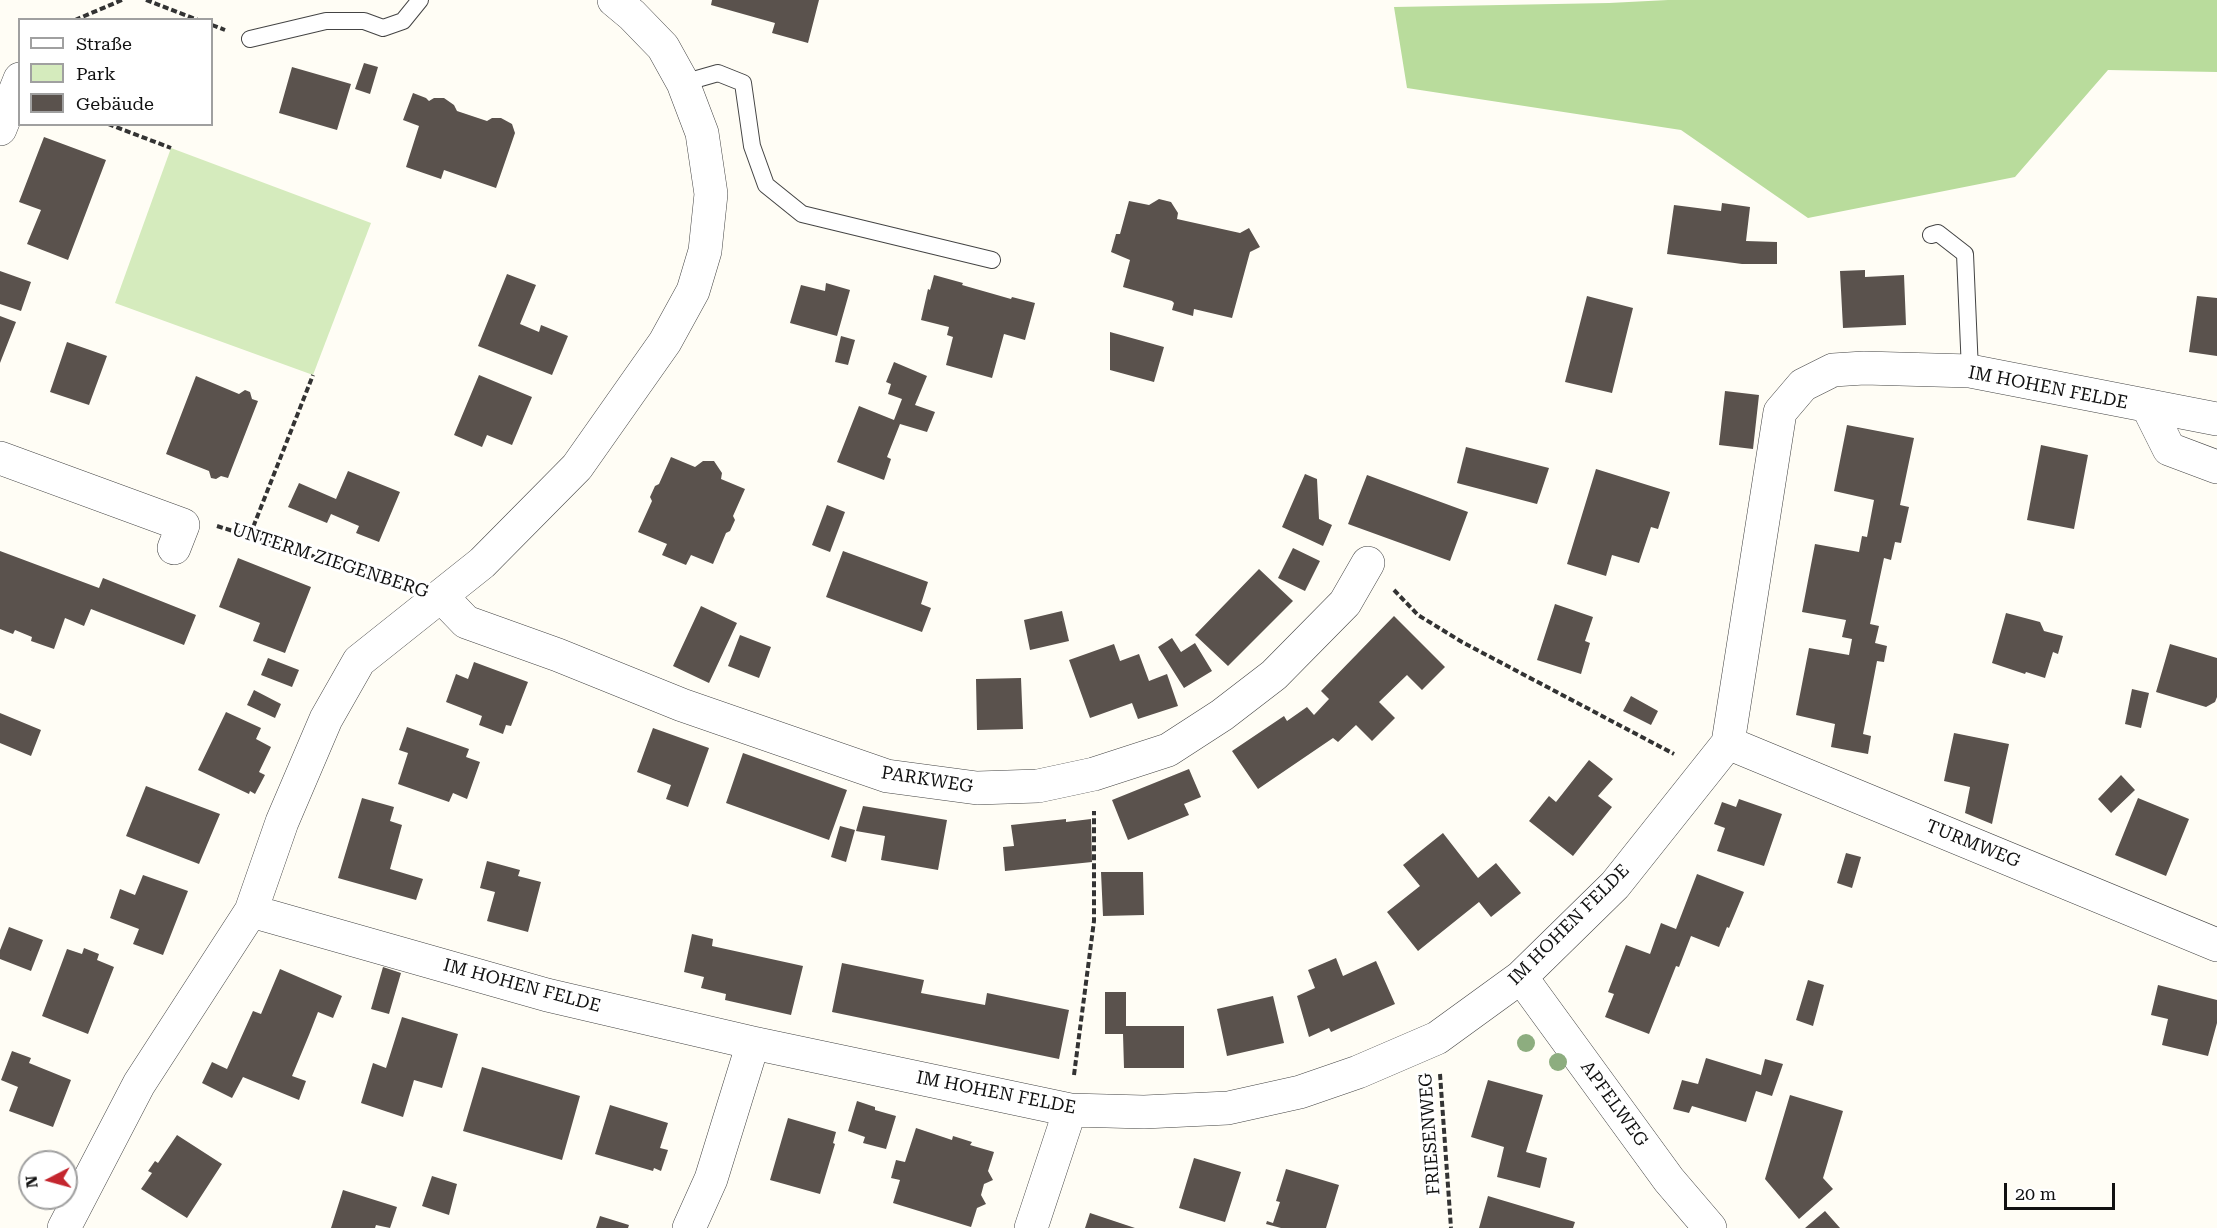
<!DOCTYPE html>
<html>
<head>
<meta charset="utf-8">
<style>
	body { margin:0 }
	#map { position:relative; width:2217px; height:1228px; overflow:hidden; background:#fffdf5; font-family:"Roboto Serif",serif }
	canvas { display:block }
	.legend { position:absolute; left:18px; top:18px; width:195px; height:108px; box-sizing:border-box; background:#fff; border:2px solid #a0a0a0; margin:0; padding:8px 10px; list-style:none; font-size:18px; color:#111 }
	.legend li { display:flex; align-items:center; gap:12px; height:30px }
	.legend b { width:30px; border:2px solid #a0a0a0 }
	.north { position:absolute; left:18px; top:1150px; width:60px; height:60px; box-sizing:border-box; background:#fff; border:2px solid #a0a0a0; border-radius:50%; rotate:264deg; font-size:16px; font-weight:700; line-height:24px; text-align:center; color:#111 }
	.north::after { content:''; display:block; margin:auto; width:21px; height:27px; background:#c4262e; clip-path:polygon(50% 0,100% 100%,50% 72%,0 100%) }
	.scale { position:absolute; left:2004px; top:1183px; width:111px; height:27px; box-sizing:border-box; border:3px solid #111; border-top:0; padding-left:8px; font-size:18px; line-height:21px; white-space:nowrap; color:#111; -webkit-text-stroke:4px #fff; paint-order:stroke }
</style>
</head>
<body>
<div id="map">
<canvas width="2217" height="1228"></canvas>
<ul class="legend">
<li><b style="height:8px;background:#fff"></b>Straße</li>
<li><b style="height:16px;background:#d5ebbd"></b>Park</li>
<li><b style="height:16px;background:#5a524d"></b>Gebäude</li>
</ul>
<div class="north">N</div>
<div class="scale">20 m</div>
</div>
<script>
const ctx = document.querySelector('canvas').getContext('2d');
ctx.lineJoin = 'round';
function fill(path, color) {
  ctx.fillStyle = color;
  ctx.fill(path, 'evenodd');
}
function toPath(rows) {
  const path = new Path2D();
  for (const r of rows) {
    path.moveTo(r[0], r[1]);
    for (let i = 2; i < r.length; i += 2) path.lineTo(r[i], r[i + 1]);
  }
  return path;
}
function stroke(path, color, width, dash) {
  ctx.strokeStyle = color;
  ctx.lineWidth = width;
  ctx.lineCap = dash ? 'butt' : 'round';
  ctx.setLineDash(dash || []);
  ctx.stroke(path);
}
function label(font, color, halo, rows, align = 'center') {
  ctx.font = font + ' "Roboto Serif",serif';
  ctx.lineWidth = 6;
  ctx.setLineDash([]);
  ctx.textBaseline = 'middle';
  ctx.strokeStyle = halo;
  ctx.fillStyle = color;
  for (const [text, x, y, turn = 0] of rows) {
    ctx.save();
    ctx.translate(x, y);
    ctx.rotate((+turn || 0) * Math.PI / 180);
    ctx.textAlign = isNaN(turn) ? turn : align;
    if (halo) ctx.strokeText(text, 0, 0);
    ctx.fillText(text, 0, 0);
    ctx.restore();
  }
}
fill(toPath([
	[171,148,371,223,313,375,115,303]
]), '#d5ebbd');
fill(toPath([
	[1668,0,2217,0,2217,72,2108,70,2015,177,1808,218,1681,130,1407,88,1394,7,1609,3]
]), '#b9dc9c');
fill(toPath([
	[712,0,819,0,808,43,772,33,775,23,711,5],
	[364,63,378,67,370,94,355,89],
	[292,67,351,84,337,130,279,113],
	[413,93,426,98,429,101,434,98,444,98,454,105,457,111,487,121,492,118,501,118,512,124,515,133,496,188,444,170,441,179,406,167,419,126,403,120],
	[44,137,106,160,68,260,27,244,41,210,19,202],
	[1159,199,1171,202,1178,213,1177,219,1240,233,1249,228,1260,247,1250,252,1232,318,1194,309,1193,316,1172,310,1174,303,1172,301,1123,287,1130,260,1111,252,1116,234,1120,234,1129,201,1149,205],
	[1722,203,1750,207,1746,241,1777,242,1777,264,1742,264,1667,254,1674,205,1721,211],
	[1865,270,1865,277,1904,275,1906,325,1843,328,1840,271],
	[0,271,31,282,21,311,0,304],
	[507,274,536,285,520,324,539,332,541,325,568,336,552,375,478,346],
	[934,275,963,283,962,285,1011,299,1012,297,1035,303,1025,340,1004,334,992,378,946,365,953,337,947,335,949,327,921,320,928,289,930,290],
	[826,283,850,290,837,336,790,323,801,285,825,291],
	[1587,296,1633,308,1612,393,1565,382],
	[2197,296,2217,298,2217,356,2189,352],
	[0,316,16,322,0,363],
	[1110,332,1164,347,1154,382,1110,370],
	[841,336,855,340,848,365,835,362],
	[67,342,107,356,89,405,50,392],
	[894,362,927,376,915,405,935,412,927,432,900,424,887,457,891,459,884,480,837,462,859,406,894,420,902,399,888,394,891,384,886,382],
	[479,375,532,397,512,445,487,435,482,447,454,435],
	[196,376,239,394,245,390,250,392,252,399,258,401,228,478,221,476,216,479,211,478,209,471,166,454],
	[1725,391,1759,395,1753,449,1719,445],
	[1847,425,1914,438,1900,505,1909,507,1901,543,1895,542,1891,560,1884,558,1870,624,1879,626,1875,643,1887,646,1884,662,1877,661,1864,729,1863,734,1871,736,1868,754,1831,747,1835,724,1796,715,1809,648,1849,655,1852,639,1842,637,1846,620,1802,612,1815,544,1859,552,1862,536,1867,537,1874,500,1834,491],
	[2041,445,2088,455,2074,529,2027,520],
	[1466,447,1549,468,1537,504,1457,483],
	[671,457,695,467,703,461,714,461,722,473,721,479,745,489,733,516,735,520,730,531,726,533,713,564,691,555,686,565,662,555,667,544,638,532,652,501,650,497,655,486,659,484],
	[1596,469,1670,492,1658,529,1651,527,1639,563,1612,555,1606,576,1567,564],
	[348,471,400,492,379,542,356,533,359,526,331,514,327,523,288,507,299,483,336,499],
	[1305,474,1317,479,1319,519,1332,525,1323,546,1282,527],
	[1367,475,1468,512,1450,561,1348,524],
	[827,505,845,512,830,552,812,545],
	[1293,548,1320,561,1305,591,1278,578],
	[0,551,99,588,103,578,196,615,184,645,91,609,84,626,65,618,54,649,31,641,32,637,15,630,13,634,0,629],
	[843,551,928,582,921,604,931,608,922,632,826,597],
	[238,558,311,587,285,653,253,641,260,623,219,607],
	[1259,569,1293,601,1228,666,1195,635],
	[1555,604,1593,617,1585,641,1590,643,1581,674,1537,660],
	[701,606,737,623,709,683,673,666],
	[1062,611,1069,641,1030,650,1024,620],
	[2006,613,2040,622,2044,631,2063,636,2058,654,2053,652,2045,678,2026,672,2025,674,1992,663],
	[1394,616,1445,667,1422,690,1407,675,1379,702,1395,718,1372,741,1356,725,1338,742,1333,738,1258,789,1232,751,1284,716,1287,721,1307,707,1314,715,1329,699,1321,691],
	[740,635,771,647,759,678,728,666],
	[1172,638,1181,652,1195,643,1212,671,1184,688,1158,647],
	[1114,644,1120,661,1139,654,1149,681,1167,674,1178,706,1138,719,1132,703,1090,718,1069,660],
	[2170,644,2217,658,2217,697,2215,702,2206,707,2156,692],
	[268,658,299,670,292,687,261,675],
	[474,662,528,682,511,726,506,725,503,734,479,725,482,716,446,702,456,674,468,679],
	[1021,678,1023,729,977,730,976,679],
	[2132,689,2149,693,2141,728,2125,724],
	[254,690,281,704,275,718,247,705],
	[1631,696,1658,711,1651,725,1623,711],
	[226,712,261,728,256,739,271,747,259,772,265,775,255,794,250,791,249,794,198,770],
	[0,713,41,730,31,756,0,743],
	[407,727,469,749,466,757,480,762,467,799,453,793,449,802,398,784,408,753,399,750],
	[653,728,709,748,688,807,666,799,671,785,637,772],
	[1954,733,2009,744,1992,824,1965,813,1970,787,1944,781],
	[743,753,847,790,829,840,726,803],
	[1589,760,1613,779,1598,796,1612,807,1573,856,1529,821,1549,796,1556,802],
	[1189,769,1201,797,1184,804,1189,815,1128,840,1112,800],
	[2121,775,2135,790,2111,813,2098,799],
	[146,786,220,814,199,864,126,836],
	[362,798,394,807,390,821,402,825,390,869,423,879,416,900,338,878],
	[2138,798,2189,819,2166,876,2115,855],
	[1739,799,1782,814,1764,866,1717,851,1725,828,1714,824,1722,802,1736,807],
	[863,806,947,820,938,870,881,860,885,836,856,831],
	[1066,819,1066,822,1091,819,1092,862,1005,871,1003,847,1014,846,1011,825],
	[840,826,855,830,846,862,831,857],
	[1443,833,1478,878,1496,863,1521,893,1491,917,1479,902,1418,951,1387,912,1420,886,1403,865],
	[1846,853,1861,857,1852,888,1837,883],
	[487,861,520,870,518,876,541,882,528,932,487,921,495,892,480,888],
	[1101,872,1143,872,1144,915,1103,916],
	[1697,874,1744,892,1729,928,1727,927,1719,947,1691,936,1679,967,1676,966,1649,1034,1605,1017,1614,994,1608,992,1626,945,1650,954,1661,923,1676,929],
	[143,875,188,891,163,955,133,944,139,929,110,918,120,889,135,895],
	[9,927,43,940,31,971,0,959,0,950],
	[692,934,713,939,712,946,803,966,791,1015,725,1000,726,994,701,988,704,977,684,972],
	[84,948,99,954,97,960,114,967,88,1034,42,1016,67,949,82,954],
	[1336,958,1343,976,1376,961,1395,1004,1331,1032,1329,1028,1309,1037,1297,996,1315,988,1308,970],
	[842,963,924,980,921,993,985,1005,987,993,1069,1010,1059,1059,832,1012],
	[383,967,401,973,389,1014,371,1009],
	[280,969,342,996,333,1018,318,1012,309,1035,292,1076,306,1081,299,1100,243,1077,232,1098,202,1083,212,1062,227,1069,253,1011,261,1014],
	[1808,980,1824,985,1813,1026,1796,1020],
	[2158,985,2217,1000,2217,1023,2208,1056,2162,1045,2168,1019,2151,1015],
	[1105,992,1126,992,1126,1026,1184,1026,1184,1068,1124,1068,1123,1034,1105,1034],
	[1273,996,1284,1043,1227,1056,1217,1009],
	[402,1017,458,1034,442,1088,414,1080,403,1117,361,1103,373,1063,386,1068],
	[12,1051,31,1058,29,1063,71,1080,53,1127,9,1111,18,1087,1,1080],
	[1706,1058,1761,1075,1765,1059,1783,1064,1772,1096,1756,1091,1746,1122,1692,1106,1689,1113,1673,1109,1682,1080,1698,1084],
	[482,1067,580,1096,562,1160,463,1131],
	[1488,1080,1543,1095,1526,1152,1547,1158,1540,1188,1497,1177,1504,1147,1471,1137],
	[1790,1095,1843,1111,1823,1178,1833,1189,1799,1219,1765,1179],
	[857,1101,875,1107,875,1110,896,1116,886,1149,863,1143,865,1137,848,1131],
	[610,1105,668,1123,660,1148,668,1150,661,1171,654,1168,653,1171,595,1154],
	[788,1118,836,1132,833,1143,835,1144,820,1194,770,1180],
	[916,1128,952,1140,953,1136,972,1142,970,1145,994,1152,988,1171,993,1180,984,1184,981,1195,986,1204,977,1208,971,1227,893,1203,900,1180,891,1178,896,1160,905,1162],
	[177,1135,222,1164,187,1218,141,1189,152,1173,148,1171,155,1161,158,1163],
	[1194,1158,1241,1172,1225,1222,1179,1208],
	[1286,1169,1339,1185,1326,1228,1281,1228,1266,1224,1267,1221,1273,1223,1280,1202,1276,1201],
	[432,1176,457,1184,449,1215,422,1206],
	[343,1190,397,1207,390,1228,376,1225,375,1228,331,1228],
	[1488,1196,1575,1222,1573,1228,1479,1228],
	[1825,1211,1840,1228,1805,1228],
	[1090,1213,1135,1228,1085,1228],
	[600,1216,629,1225,628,1228,596,1228]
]), '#5a524d');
const lane = toPath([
	[250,39,326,21,364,21,383,28,403,21,420,0],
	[683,83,718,73,743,83,752,146,766,185,802,214,992,260],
	[1931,235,1938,233,1965,254,1970,371]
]);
const street = toPath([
	[0,129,20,79],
	[2148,407,2169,449,2217,467],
	[0,458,183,525,174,548],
	[441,596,466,622,558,655,682,705,887,776,977,788,1038,786,1094,774,1168,750,1222,715,1274,675,1345,603,1368,563],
	[1728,743,2217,945],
	[251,911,547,995,753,1043,1070,1110,1144,1112,1228,1108,1300,1092,1358,1072,1437,1038,1521,977,1615,885,1728,743,1780,412,1803,385,1833,370,1864,368,1970,371,2217,419],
	[1521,977,1669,1180,1710,1228],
	[64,1228,139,1084,251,911,282,822,326,719,359,661,482,563,577,467,665,342,693,291,705,251,711,194,702,133,683,83,663,47,632,15,614,0],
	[689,1228,711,1179,753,1043],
	[1031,1228,1070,1110]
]);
stroke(lane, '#444', 18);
stroke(street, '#444', 34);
stroke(toPath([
	[146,0,198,20],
	[75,20,122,0],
	[212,25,225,30],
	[108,124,171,148],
	[217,526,399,583],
	[250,535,313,375],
	[1394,590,1418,615,1462,642,1674,754],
	[1440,1074,1451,1228],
	[1074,1075,1094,921,1094,811]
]), '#333', 4, [6, 3]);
stroke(lane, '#fff', 16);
stroke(street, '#fff', 33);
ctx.fillStyle = '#8dad7f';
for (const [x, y] of [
	[1526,1043],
	[1558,1062]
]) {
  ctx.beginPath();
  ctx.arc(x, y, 9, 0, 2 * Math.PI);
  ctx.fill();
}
label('18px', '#111', '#fff', [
	["IM HOHEN FELDE",2048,388,11],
	["UNTERM ZIEGENBERG",330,561,18],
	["PARKWEG",927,780,9],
	["TURMWEG",1973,844,22],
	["IM HOHEN FELDE",1569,925,-45],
	["IM HOHEN FELDE",522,986,15],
	["IM HOHEN FELDE",996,1093,11],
	["APFELWEG",1614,1104,54],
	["FRIESENWEG",1430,1134,-94]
]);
</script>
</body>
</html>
